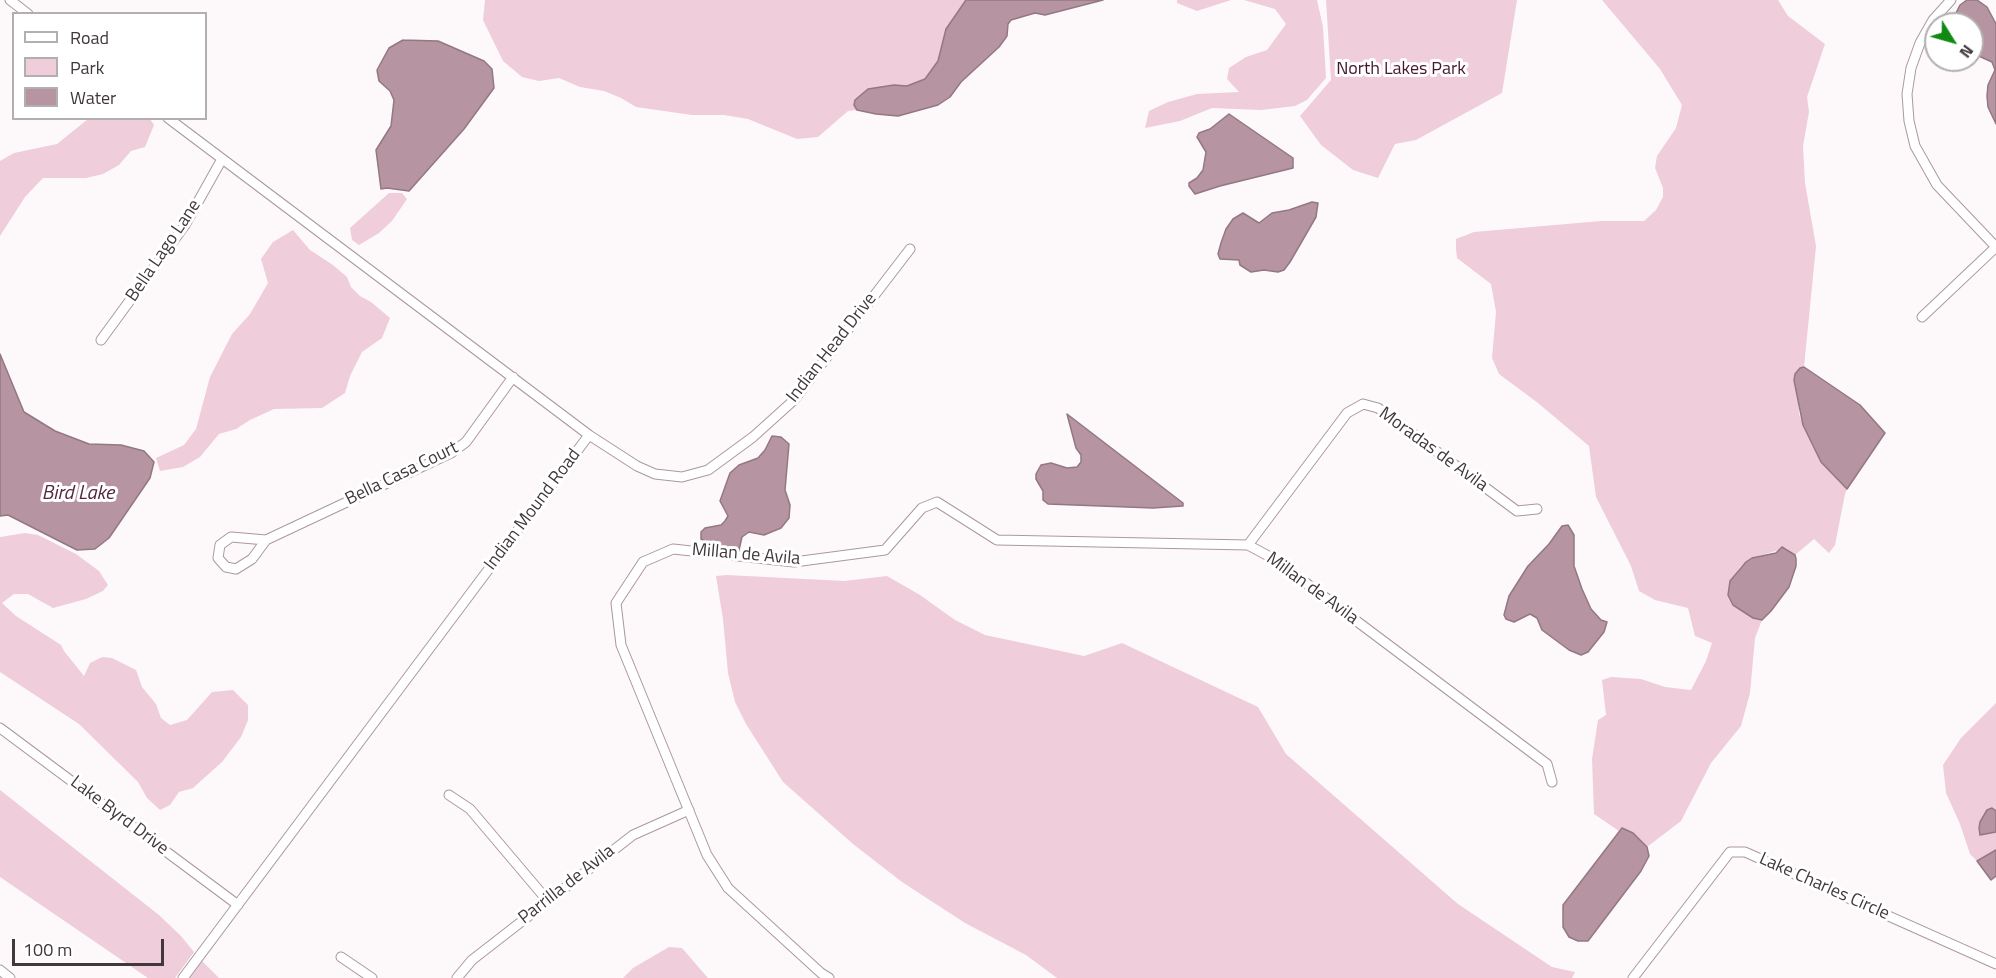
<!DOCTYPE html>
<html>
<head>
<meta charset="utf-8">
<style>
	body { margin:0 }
	#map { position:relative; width:1996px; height:978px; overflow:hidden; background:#fdf9fa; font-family:"Titillium Web",sans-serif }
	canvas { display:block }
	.legend { position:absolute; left:12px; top:12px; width:195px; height:108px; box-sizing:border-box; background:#fff; border:2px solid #b3afb1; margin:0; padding:8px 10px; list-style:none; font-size:18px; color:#40383b }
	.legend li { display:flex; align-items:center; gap:12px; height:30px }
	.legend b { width:30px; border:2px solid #b3afb1 }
	.north { position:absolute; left:1924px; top:12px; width:60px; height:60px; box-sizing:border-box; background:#fff; border:2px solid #b3afb1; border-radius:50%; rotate:127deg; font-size:16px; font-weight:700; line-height:24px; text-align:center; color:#40383b }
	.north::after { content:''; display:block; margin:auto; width:21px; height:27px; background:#108a12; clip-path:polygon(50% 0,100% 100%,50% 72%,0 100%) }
	.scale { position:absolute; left:12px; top:939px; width:152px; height:27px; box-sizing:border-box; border:3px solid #40383b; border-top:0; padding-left:8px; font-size:18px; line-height:21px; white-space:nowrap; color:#40383b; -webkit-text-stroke:4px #fff; paint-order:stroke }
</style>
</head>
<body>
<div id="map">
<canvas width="1996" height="978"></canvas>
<ul class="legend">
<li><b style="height:8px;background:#fff"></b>Road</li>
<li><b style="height:16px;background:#efcdda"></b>Park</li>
<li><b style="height:16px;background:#b694a1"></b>Water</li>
</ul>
<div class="north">N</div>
<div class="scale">100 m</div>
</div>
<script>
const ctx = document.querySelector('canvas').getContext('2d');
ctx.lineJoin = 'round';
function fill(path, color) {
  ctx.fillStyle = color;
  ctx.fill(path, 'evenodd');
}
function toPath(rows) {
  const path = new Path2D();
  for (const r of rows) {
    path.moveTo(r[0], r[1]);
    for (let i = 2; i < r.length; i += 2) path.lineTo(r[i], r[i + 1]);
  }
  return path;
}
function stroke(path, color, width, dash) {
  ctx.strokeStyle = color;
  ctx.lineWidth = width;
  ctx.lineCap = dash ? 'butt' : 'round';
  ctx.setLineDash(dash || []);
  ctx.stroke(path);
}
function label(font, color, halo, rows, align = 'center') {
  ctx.font = font + ' "Titillium Web",sans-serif';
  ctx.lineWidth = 6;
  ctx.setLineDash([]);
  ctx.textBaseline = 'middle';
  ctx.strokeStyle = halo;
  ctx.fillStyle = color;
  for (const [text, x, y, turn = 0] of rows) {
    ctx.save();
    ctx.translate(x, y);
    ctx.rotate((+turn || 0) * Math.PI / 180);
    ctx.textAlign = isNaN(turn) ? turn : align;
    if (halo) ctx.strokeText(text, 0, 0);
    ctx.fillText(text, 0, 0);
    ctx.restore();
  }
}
fill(toPath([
	[485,0,966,0,946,29,938,61,925,79,907,86,894,85,868,89,855,100,854,105,857,110,848,111,818,137,797,139,748,119,724,115,692,115,636,107,621,98,604,91,580,87,559,78,539,81,522,77,503,61,483,20],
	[1177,0,1231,0,1197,11,1177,3],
	[1244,0,1317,0,1323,27,1326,78,1307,100,1295,106,1261,110,1212,108,1180,121,1145,128,1149,111,1168,102,1197,94,1239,92,1227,79,1229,68,1246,57,1267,50,1286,24,1275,9],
	[1326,0,1517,0,1502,93,1416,140,1395,144,1378,178,1353,170,1321,145,1300,116,1331,80],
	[1602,0,1778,0,1788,16,1825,44,1807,97,1809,112,1803,146,1805,183,1816,246,1804,367,1800,368,1798,395,1799,414,1803,425,1821,462,1847,489,1845,494,1835,545,1829,553,1814,539,1795,555,1786,548,1752,558,1741,566,1730,581,1753,618,1762,620,1755,638,1750,693,1741,726,1711,763,1681,821,1647,847,1633,833,1622,828,1619,831,1594,814,1592,759,1598,720,1606,715,1602,680,1611,677,1641,679,1665,687,1691,690,1706,661,1712,643,1695,636,1688,608,1655,600,1639,591,1631,566,1596,497,1589,446,1538,403,1499,374,1492,358,1496,312,1491,284,1457,258,1456,249,1456,239,1474,232,1601,221,1644,221,1656,210,1663,197,1663,188,1655,168,1657,156,1676,128,1682,105,1660,69],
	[88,119,150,119,154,125,145,147,131,151,119,165,103,174,86,178,43,178,25,197,0,236,0,161,14,153,57,144],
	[389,193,402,193,407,199,392,221,379,233,359,245,352,240,350,228],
	[293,230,310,250,333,265,347,277,351,287,360,296,371,302,390,318,382,338,362,352,350,376,345,393,322,408,274,409,250,420,236,429,219,434,200,457,183,467,160,471,156,458,184,445,196,429,210,377,232,334,250,314,268,283,261,259,273,242],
	[25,533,38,535,76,554,99,571,108,585,103,591,86,599,53,608,28,594,14,594,2,603,16,616,61,645,64,651,84,676,90,663,102,657,112,658,136,670,142,687,156,704,161,718,170,725,187,720,212,692,233,690,248,705,248,720,241,737,222,762,193,788,179,792,170,805,160,810,147,798,138,782,79,724,0,672,0,537],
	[727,575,844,581,887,576,920,595,955,620,985,635,1084,656,1122,643,1258,707,1286,754,1458,904,1552,967,1575,972,1572,978,1057,978,1026,955,965,923,902,882,853,844,783,782,746,724,735,702,728,673,723,619,716,576],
	[1996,703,1996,811,1992,808,1991,832,1996,832,1996,850,1977,861,1970,854,1960,824,1946,793,1943,765,1961,738],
	[0,790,159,915,181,936,194,952,175,978,148,978,0,877],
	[669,947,682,948,708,978,623,978,633,968],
	[202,961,219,978,190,978]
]), '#efcdda');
const water = toPath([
	[966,0,1103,0,1045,15,1035,13,1011,20,1008,24,1007,36,999,47,961,82,950,97,938,105,898,116,876,114,857,110,854,105,855,100,868,89,894,85,907,86,925,79,938,61,946,29,966,0],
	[1967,0,1977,0,1987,7,1996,24,1996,124,1988,107,1987,96,1988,85,1995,70,1992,62,1972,53,1972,24,1951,23,1960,5,1967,0],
	[403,40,438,41,484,61,492,69,494,88,464,129,409,191,387,188,381,189,376,150,391,126,394,100,390,91,379,81,377,70,389,48,403,40],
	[1229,114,1293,158,1293,168,1220,186,1195,194,1189,186,1189,183,1197,178,1203,170,1206,152,1197,137,1199,133,1210,129,1229,114],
	[1312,202,1318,203,1316,217,1290,262,1284,270,1278,272,1264,270,1251,272,1240,265,1239,260,1220,259,1218,254,1221,243,1226,229,1233,219,1243,213,1259,223,1272,213,1289,210,1312,202],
	[0,354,24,412,55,431,89,444,121,445,144,451,154,462,150,478,109,538,95,549,77,550,8,515,0,516,0,354],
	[1804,367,1860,405,1885,433,1847,489,1821,462,1803,425,1794,380,1795,374,1800,368,1804,367],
	[1067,414,1183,503,1183,506,1153,508,1048,504,1043,500,1043,491,1036,479,1036,474,1041,465,1051,463,1067,468,1077,467,1081,462,1081,455,1076,448,1067,414],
	[772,436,781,437,789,444,785,490,790,505,789,518,781,528,764,535,749,532,742,537,739,550,717,548,701,539,701,532,705,528,721,525,725,521,728,516,720,501,730,473,739,465,758,458,765,450,772,436],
	[1568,525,1574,535,1574,566,1582,589,1591,609,1601,620,1607,622,1604,632,1588,652,1581,655,1569,650,1542,630,1537,618,1530,614,1514,622,1506,619,1504,615,1509,596,1528,566,1549,544,1562,526,1568,525],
	[1782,547,1795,555,1796,559,1796,566,1789,587,1771,611,1762,620,1753,618,1733,605,1728,595,1730,581,1746,562,1752,558,1776,553,1782,547],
	[1992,808,1996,811,1996,832,1980,835,1979,828,1980,822,1987,810,1992,808],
	[1622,828,1633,833,1647,847,1649,856,1641,871,1588,941,1578,941,1569,937,1563,927,1563,905,1622,828],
	[1996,850,1996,876,1991,880,1977,861,1996,850]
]);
fill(water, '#b694a1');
stroke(water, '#937882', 1.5);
const street = toPath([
	[10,0,28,14],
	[1951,0,1933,20,1920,43,1911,68,1907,94,1909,121,1915,146,1937,185,1996,247],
	[168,118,589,435,637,466,655,474,682,477,708,470,753,437,794,400,910,249],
	[1922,317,1996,247],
	[101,340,185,225,222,159],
	[266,540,252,559,236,569,226,567,218,558,220,545,231,537,266,540,451,453,466,442,513,377],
	[1248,545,1347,413,1363,404,1378,408,1517,511,1537,509],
	[0,728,238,905],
	[449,795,470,809,547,900],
	[341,957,372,978],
	[0,970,10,978],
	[183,978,589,435],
	[457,978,472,960,633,835,689,810],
	[829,978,821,973,728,888,707,855,621,645,616,603,643,562,673,549,794,562,885,550,922,508,937,502,997,540,1248,545,1274,559,1547,764,1552,782],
	[1633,978,1730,852,1745,852,1996,964]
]);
stroke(street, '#ab989f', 11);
stroke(street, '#fff', 9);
label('18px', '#45172d', '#fff', [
	["North Lakes Park",1401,70]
]);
label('18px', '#40383b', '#fff', [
	["Bella Lago Lane",164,251,-56],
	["Indian Head Drive",832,348,-52],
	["Moradas de Avila",1433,450,36],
	["Bella Casa Court",402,474,-26],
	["Indian Mound Road",533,510,-53],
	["Millan de Avila",746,555,5],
	["Millan de Avila",1312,589,36],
	["Lake Byrd Drive",119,816,37],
	["Parrilla de Avila",567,885,-38],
	["Lake Charles Circle",1824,887,24]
]);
label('italic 20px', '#56273d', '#fff', [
	["Bird Lake",78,494]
]);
</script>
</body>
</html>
